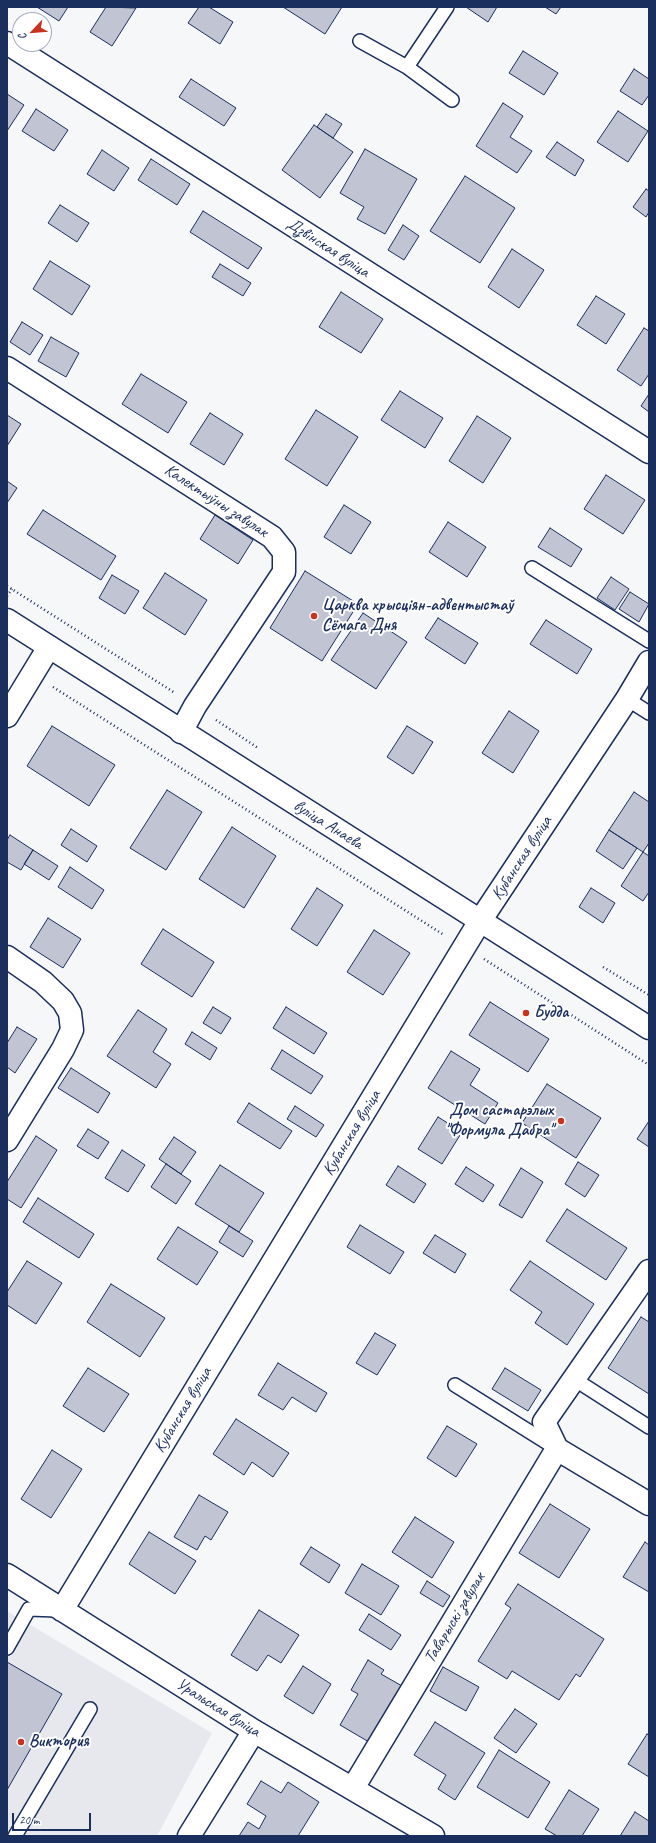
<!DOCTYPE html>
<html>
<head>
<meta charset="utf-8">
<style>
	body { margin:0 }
	#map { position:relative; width:656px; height:1843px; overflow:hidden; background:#f6f7f9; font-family:Caveat,sans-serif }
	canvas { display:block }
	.frame { position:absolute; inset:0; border:8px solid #1b2f5e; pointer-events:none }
	.north { position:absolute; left:12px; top:12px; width:40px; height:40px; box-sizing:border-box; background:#fff; border:1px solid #a4acbf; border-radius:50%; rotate:244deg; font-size:11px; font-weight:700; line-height:16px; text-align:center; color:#1b2f5e }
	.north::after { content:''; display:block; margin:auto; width:14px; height:18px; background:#c8321e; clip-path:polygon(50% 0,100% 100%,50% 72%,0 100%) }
	.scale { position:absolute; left:12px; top:1813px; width:79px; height:18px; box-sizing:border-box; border:2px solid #1b2f5e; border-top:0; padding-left:5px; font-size:12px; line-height:14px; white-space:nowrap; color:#1b2f5e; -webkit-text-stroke:3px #fff; paint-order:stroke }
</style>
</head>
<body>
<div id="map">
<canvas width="656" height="1843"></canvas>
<div class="frame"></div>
<div class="north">С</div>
<div class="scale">20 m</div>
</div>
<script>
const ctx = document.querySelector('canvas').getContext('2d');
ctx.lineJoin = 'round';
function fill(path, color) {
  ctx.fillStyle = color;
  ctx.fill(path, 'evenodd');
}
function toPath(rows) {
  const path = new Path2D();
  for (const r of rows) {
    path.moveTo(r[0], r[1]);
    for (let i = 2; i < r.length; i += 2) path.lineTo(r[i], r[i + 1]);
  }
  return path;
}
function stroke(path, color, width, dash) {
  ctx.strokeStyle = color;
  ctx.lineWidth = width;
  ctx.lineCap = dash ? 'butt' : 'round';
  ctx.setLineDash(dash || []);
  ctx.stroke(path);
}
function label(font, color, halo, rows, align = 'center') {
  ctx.font = font + ' Caveat,sans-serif';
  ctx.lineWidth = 4;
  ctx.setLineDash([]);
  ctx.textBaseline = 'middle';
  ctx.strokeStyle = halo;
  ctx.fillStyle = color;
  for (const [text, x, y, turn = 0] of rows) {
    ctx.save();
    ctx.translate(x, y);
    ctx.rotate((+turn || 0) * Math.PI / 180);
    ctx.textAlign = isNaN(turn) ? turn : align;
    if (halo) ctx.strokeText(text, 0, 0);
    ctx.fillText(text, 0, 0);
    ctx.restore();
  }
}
fill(toPath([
	[7,1611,212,1733,157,1836,7,1836]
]), '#e6e8ee');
const building = toPath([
	[37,7,68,7,59,21,37,7],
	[106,7,136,8,112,46,90,32,106,7],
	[199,7,209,7,233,22,220,44,188,23,199,7],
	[283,7,342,7,325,34,283,7],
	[466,7,497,7,488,22,466,7],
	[545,7,561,7,556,14,545,7],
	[523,51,558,73,544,95,509,73,523,51],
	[634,69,649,79,649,95,642,105,620,91,634,69],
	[191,79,236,108,224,126,179,97,191,79],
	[7,94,24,105,7,131,7,94],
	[503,103,523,116,510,137,532,151,517,173,476,146,503,103],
	[36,109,68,130,54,151,22,131,36,109],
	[618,111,648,131,628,162,597,142,618,111],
	[326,114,342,124,333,138,317,127,326,114],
	[314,125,353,152,320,198,282,170,314,125],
	[557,142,584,160,575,176,546,157,557,142],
	[365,149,417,179,385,234,357,219,364,207,340,193,365,149],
	[102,150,129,168,114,191,87,174,102,150],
	[151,159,190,184,177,205,138,180,151,159],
	[465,176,515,208,480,263,430,231,465,176],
	[646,189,649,191,649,212,646,217,633,207,646,189],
	[60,205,89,223,77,242,48,223,60,205],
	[203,211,262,248,248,269,190,232,203,211],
	[403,225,419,236,404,260,388,250,403,225],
	[512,249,544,270,519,308,488,287,512,249],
	[50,261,90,286,72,315,33,289,50,261],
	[220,264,251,283,243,296,212,277,220,264],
	[341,292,383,319,361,353,319,327,341,292],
	[596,296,625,314,606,344,577,325,596,296],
	[22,322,43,335,30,355,10,342,22,322],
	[644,328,649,331,649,374,641,386,617,370,644,328],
	[51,337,79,353,66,377,38,361,51,337],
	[141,374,187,402,168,433,122,404,141,374],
	[400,391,443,418,425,448,381,420,400,391],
	[649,394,649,412,641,406,649,394],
	[316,410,358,437,327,486,285,459,316,410],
	[210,413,243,434,224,465,190,444,210,413],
	[7,415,21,424,7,446,7,415],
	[477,416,511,438,483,483,449,461,477,416],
	[606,475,645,500,623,534,584,509,606,475],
	[7,481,17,488,7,503,7,481],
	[344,505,371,522,351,554,324,537,344,505],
	[43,510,116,556,101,580,27,534,43,510],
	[215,515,253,540,238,564,200,539,215,515],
	[448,522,486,547,467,577,429,552,448,522],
	[550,528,582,549,571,567,538,547,550,528],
	[305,571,358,604,322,661,270,628,305,571],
	[165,573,207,600,185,635,143,608,165,573],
	[112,575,139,591,125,614,99,598,112,575],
	[611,577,629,589,615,610,597,598,611,577],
	[630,592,649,604,639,622,619,609,630,592],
	[363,613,407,642,376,689,331,660,363,613],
	[438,618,478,643,465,664,425,638,438,618],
	[546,620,592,649,577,674,530,644,546,620],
	[509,711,539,731,513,773,482,753,509,711],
	[52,726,115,765,89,806,27,766,52,726],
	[407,726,433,742,413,774,387,757,407,726],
	[167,790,202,812,166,870,130,848,167,790],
	[634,792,649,802,649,843,643,852,609,830,634,792],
	[232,827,276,856,244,908,199,879,232,827],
	[71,829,97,846,87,862,61,845,71,829],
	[609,830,637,848,623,869,596,851,609,830],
	[10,835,33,850,21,870,7,862,7,840,10,835],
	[33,850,58,866,49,880,24,864,33,850],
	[643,852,649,856,649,892,643,901,621,886,643,852],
	[70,867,104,890,92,909,58,887,70,867],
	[317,888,343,905,317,946,291,929,317,888],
	[591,888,615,903,603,923,579,907,591,888],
	[48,918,81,939,63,968,30,947,48,918],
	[163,929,214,962,192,997,141,964,163,929],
	[374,930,410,953,383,995,347,972,374,930],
	[490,1002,549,1039,528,1072,469,1035,490,1002],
	[213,1007,231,1018,221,1034,203,1023,213,1007],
	[286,1007,327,1033,314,1054,273,1028,286,1007],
	[138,1010,167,1029,153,1052,171,1064,156,1088,107,1056,138,1010],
	[17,1027,37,1039,15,1073,7,1067,7,1043,17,1027],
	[192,1032,217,1048,210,1060,185,1044,192,1032],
	[282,1050,323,1076,311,1094,271,1069,282,1050],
	[451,1051,480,1069,470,1085,498,1103,485,1124,428,1088,451,1051],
	[71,1068,110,1093,98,1113,58,1088,71,1068],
	[547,1084,601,1118,576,1158,522,1123,547,1084],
	[249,1103,292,1131,280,1149,237,1122,249,1103],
	[295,1106,324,1125,316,1137,287,1119,295,1106],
	[438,1117,462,1132,442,1164,418,1149,438,1117],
	[649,1121,649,1147,637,1139,649,1121],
	[88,1129,109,1142,98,1159,77,1146,88,1129],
	[36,1136,57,1150,21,1208,7,1199,7,1182,36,1136],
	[174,1137,196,1152,181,1174,159,1159,174,1137],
	[122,1150,145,1165,128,1192,105,1178,122,1150],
	[578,1162,599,1175,585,1197,565,1184,578,1162],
	[166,1164,191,1181,176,1204,151,1187,166,1164],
	[220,1165,264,1193,239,1232,195,1204,220,1165],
	[398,1166,426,1184,414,1203,386,1185,398,1166],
	[466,1167,494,1185,483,1202,455,1184,466,1167],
	[521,1168,543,1182,522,1218,499,1205,521,1168],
	[38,1198,94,1234,79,1258,23,1222,38,1198],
	[567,1209,627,1248,606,1280,546,1241,567,1209],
	[360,1225,404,1252,390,1274,347,1247,360,1225],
	[229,1226,253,1241,243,1257,219,1242,229,1226],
	[178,1227,218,1252,197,1285,157,1259,178,1227],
	[435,1235,466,1254,455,1273,423,1253,435,1235],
	[27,1261,62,1283,36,1324,7,1305,7,1292,27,1261],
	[530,1261,594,1304,567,1345,535,1323,542,1312,510,1290,530,1261],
	[111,1284,165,1318,140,1357,87,1322,111,1284],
	[641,1317,649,1322,649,1394,608,1368,641,1317],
	[375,1333,396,1345,377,1375,356,1363,375,1333],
	[278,1363,327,1393,316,1412,292,1397,283,1410,258,1395,278,1363],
	[88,1368,129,1394,104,1432,63,1406,88,1368],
	[505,1368,541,1390,528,1411,492,1389,505,1368],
	[236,1419,289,1453,273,1477,252,1462,244,1475,213,1454,236,1419],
	[447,1426,477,1444,456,1477,427,1458,447,1426],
	[52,1450,82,1469,51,1518,21,1499,52,1450],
	[199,1495,228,1512,211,1540,205,1536,197,1550,174,1537,199,1495],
	[550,1504,590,1529,559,1578,519,1553,550,1504],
	[415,1517,454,1542,432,1578,392,1552,415,1517],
	[149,1532,196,1561,175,1594,129,1564,149,1532],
	[645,1542,649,1545,649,1592,623,1577,645,1542],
	[311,1547,340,1565,329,1583,300,1564,311,1547],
	[362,1564,399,1586,381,1615,345,1593,362,1564],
	[427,1581,450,1596,443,1607,420,1593,427,1581],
	[518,1584,604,1639,580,1677,576,1674,559,1700,512,1671,507,1679,478,1661,511,1608,505,1604,518,1584],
	[259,1610,299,1635,281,1663,268,1655,257,1671,231,1655,259,1610],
	[369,1614,401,1635,391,1650,359,1630,369,1614],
	[368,1660,384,1670,381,1674,402,1686,369,1742,340,1725,358,1694,351,1690,368,1660],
	[7,1662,62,1694,7,1790,7,1662],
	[303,1666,331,1684,313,1714,284,1696,303,1666],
	[443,1667,479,1687,466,1711,430,1691,443,1667],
	[515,1709,537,1724,516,1753,494,1738,515,1709],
	[435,1722,485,1753,455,1800,438,1789,446,1775,414,1755,435,1722],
	[647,1734,649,1735,649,1777,628,1764,647,1734],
	[499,1750,550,1782,528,1818,477,1787,499,1750],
	[261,1781,281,1793,288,1782,319,1802,298,1836,239,1836,248,1822,259,1829,266,1816,247,1804,261,1781],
	[569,1790,599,1809,582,1836,557,1836,545,1829,569,1790],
	[635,1812,649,1821,649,1836,620,1836,635,1812]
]);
fill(building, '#c0c4d3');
stroke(building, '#1b2f5e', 1);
const lane = toPath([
	[447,7,407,67,452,100],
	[360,41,407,67],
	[532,568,649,641],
	[627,699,649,713],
	[574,1379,649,1427],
	[455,1385,554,1447],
	[7,1648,29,1609,57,1610],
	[15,1836,90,1709]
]);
const street = toPath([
	[7,43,649,452],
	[7,368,272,537,284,552,284,572,195,706,181,732],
	[7,716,49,647],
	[7,957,43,982,63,1001,70,1013,72,1030,63,1049,7,1140],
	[557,1449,649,1504],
	[7,1575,254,1731,433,1836],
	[62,1610,480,921,627,699,649,662],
	[353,1788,557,1449,544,1422,649,1271],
	[189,1836,254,1731]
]);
const secondary = toPath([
	[7,620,649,1028]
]);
stroke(lane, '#1b2f5e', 16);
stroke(street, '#1b2f5e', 25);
stroke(secondary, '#1b2f5e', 25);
stroke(toPath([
	[7,586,175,693],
	[7,596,12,589],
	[53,687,444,935],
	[216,720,258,748],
	[484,959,649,1065],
	[603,967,649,995]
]), '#1b2f5e', 2.5, [1, 3]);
stroke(lane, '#fff', 13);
stroke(street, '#fff', 22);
stroke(secondary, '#fff', 22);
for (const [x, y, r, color] of [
	[314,616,4,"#c8321e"],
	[526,1013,4,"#c8321e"],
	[561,1121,4,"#c8321e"],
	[21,1742,4,"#c8321e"]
]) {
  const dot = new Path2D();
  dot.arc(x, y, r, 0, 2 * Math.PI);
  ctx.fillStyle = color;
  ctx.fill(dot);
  stroke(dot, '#fff', 1.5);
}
label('17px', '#1b2f5e', '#fff', [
	["Дзвінская вуліца",328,248,33],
	["Калектыўны завулак",216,501,33],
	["вуліца Анаева",328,825,32],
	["Кубанская вуліца",522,858,-57],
	["Кубанская вуліца",352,1133,-59],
	["Кубанская вуліца",183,1410,-59],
	["Таварыскі завулак",455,1618,-59],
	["Уральская вуліца",218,1708,32]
]);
label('bold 17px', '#1b2f5e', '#fff', [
	["Царква хрысціян-адвентыстаў",322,606],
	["Сёмага Дня",322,626],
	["Будда",534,1013],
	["Дом састарэлых",553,1111,"right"],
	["\"Формула Дабра\"",553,1131,"right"],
	["Виктория",29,1742]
], 'left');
</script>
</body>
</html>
